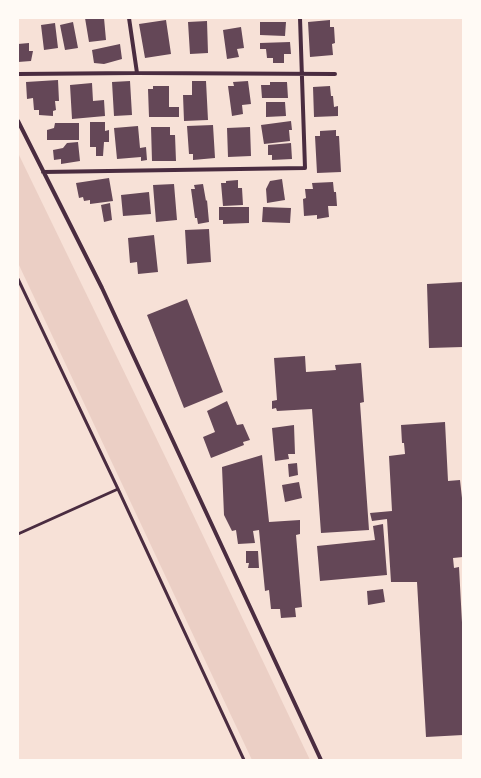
<!DOCTYPE html>
<html>
<head>
<meta charset="utf-8">
<style>
	body { margin:0 }
	#map { position:relative; width:481px; height:778px; overflow:hidden; background:#f7e1d7; font-family:Manrope,sans-serif }
	canvas { display:block }
	.frame { position:absolute; inset:0; border:19px solid #fffaf5; pointer-events:none }
</style>
</head>
<body>
<div id="map">
<canvas width="481" height="778"></canvas>
<div class="frame"></div>
</div>
<script>
const ctx = document.querySelector('canvas').getContext('2d');
ctx.lineJoin = 'round';
function fill(path, color) {
  ctx.fillStyle = color;
  ctx.fill(path, 'evenodd');
}
function toPath(rows) {
  const path = new Path2D();
  for (const r of rows) {
    path.moveTo(r[0], r[1]);
    for (let i = 2; i < r.length; i += 2) path.lineTo(r[i], r[i + 1]);
  }
  return path;
}
function stroke(path, color, width, dash) {
  ctx.strokeStyle = color;
  ctx.lineWidth = width;
  ctx.lineCap = dash ? 'butt' : 'round';
  ctx.setLineDash(dash || []);
  ctx.stroke(path);
}
fill(toPath([
	[18,153,178,483,310,760,252,760,18,263]
]), '#ebcfc5');
fill(toPath([
	[85,18,104,18,106,40,89,42],
	[166,20,171,54,145,58,139,24],
	[330,20,330,27,334,27,335,43,332,44,333,55,310,57,308,22],
	[207,21,208,53,190,54,188,22],
	[73,22,78,48,65,50,60,25],
	[260,22,286,22,285,36,260,35],
	[55,23,58,48,44,50,41,25],
	[241,27,244,48,237,49,239,57,227,59,223,30],
	[290,42,291,54,284,54,284,63,273,63,273,58,267,58,266,49,260,49,260,43],
	[29,43,29,51,33,51,31,61,18,62,18,44],
	[120,44,122,59,104,64,94,63,92,50],
	[58,80,59,101,55,101,56,110,53,111,53,116,39,115,39,110,34,110,33,98,27,99,26,82],
	[130,81,132,115,114,116,112,82],
	[192,81,206,81,208,120,184,121,183,95,192,95],
	[248,81,251,104,242,105,243,114,232,116,228,86,234,86,233,82],
	[270,82,287,82,288,98,262,98,261,85,270,85],
	[92,83,93,101,104,100,105,116,72,119,70,85],
	[153,86,169,86,169,107,179,107,179,117,149,117,148,89,153,89],
	[330,86,331,96,333,96,334,107,338,106,338,116,314,117,313,87],
	[266,102,285,102,286,116,266,117],
	[291,121,292,130,289,130,290,141,264,144,261,125],
	[90,122,105,122,105,131,109,130,109,142,104,142,103,156,96,156,96,147,90,147],
	[55,123,79,123,79,140,47,140,47,130,54,128],
	[213,125,215,158,193,160,193,154,189,154,187,126],
	[138,126,140,148,146,147,147,160,141,161,141,157,117,159,114,128],
	[151,127,170,127,170,135,175,135,176,161,152,161],
	[250,127,251,156,228,157,227,128],
	[336,130,336,136,339,136,341,172,317,173,315,136,320,136,320,131],
	[78,142,80,161,61,164,61,159,54,160,53,150,63,148,67,143],
	[291,143,292,159,272,160,272,155,268,155,268,145],
	[109,178,113,201,90,204,90,200,84,201,83,197,79,198,76,183],
	[282,179,285,200,267,203,266,189,270,181],
	[238,180,238,188,242,188,243,205,223,206,221,183,226,183,226,181],
	[333,182,334,192,336,192,337,206,328,206,329,217,317,219,317,215,304,216,303,199,306,198,305,189,313,189,312,183],
	[174,184,177,220,156,222,153,185],
	[203,184,206,201,207,200,209,222,198,224,197,218,195,218,191,189,195,189,194,185],
	[149,192,151,214,123,216,121,195],
	[110,203,112,220,104,222,101,205],
	[219,207,249,207,249,223,223,224,223,220,219,220],
	[263,207,291,208,290,223,262,222],
	[209,229,211,262,187,264,185,230],
	[154,235,158,272,138,274,137,262,130,263,128,238],
	[463,282,463,347,429,348,427,284],
	[187,299,223,392,184,408,147,315],
	[305,356,306,372,336,370,335,365,361,363,364,402,360,403,369,530,321,533,312,409,277,411,276,408,272,409,272,401,277,400,274,358],
	[227,401,237,425,243,424,250,440,243,442,244,445,211,458,203,437,215,432,207,411],
	[445,422,448,481,460,480,462,498,463,498,463,557,453,558,454,568,459,567,463,641,463,735,426,737,417,582,391,582,387,519,372,521,370,513,392,511,389,456,405,454,404,443,402,443,401,425],
	[294,425,295,454,288,454,289,459,275,461,272,428],
	[262,455,269,522,300,520,300,534,296,535,302,607,295,608,296,617,281,618,280,609,271,609,269,590,265,591,259,530,253,531,255,543,238,544,236,530,232,531,224,515,222,467],
	[297,463,298,475,289,477,288,464],
	[299,482,302,498,285,502,282,485],
	[383,524,387,575,320,581,317,546,375,540,373,526],
	[246,551,258,551,259,568,248,568,249,563,246,563],
	[383,589,385,602,368,605,367,591]
]), '#644757');
stroke(toPath([
	[18,279,118,489,18,534],
	[118,489,244,760]
]), '#4a2c40', 3);
stroke(toPath([
	[129,18,137,73],
	[18,74,137,73,335,74],
	[18,121,102,288,321,760],
	[43,172,305,168,300,18]
]), '#4a2c40', 4);
</script>
</body>
</html>
